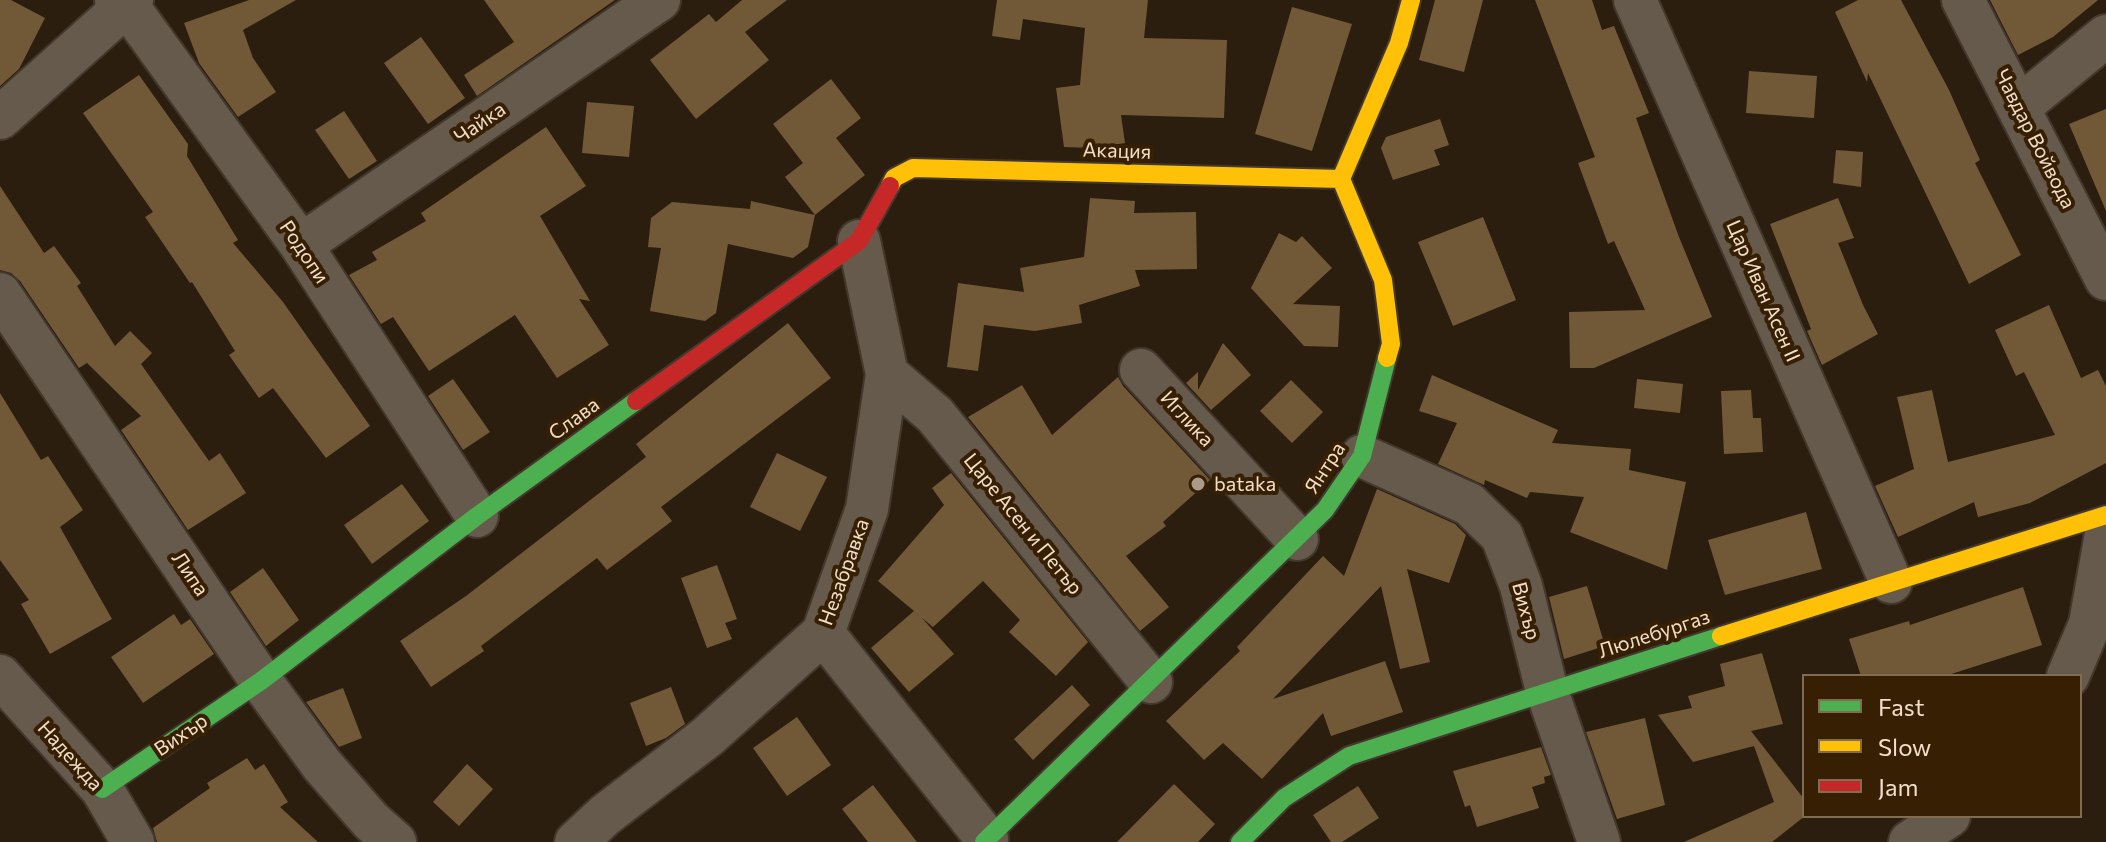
<!DOCTYPE html>
<html>
<head>
<meta charset="utf-8">
<style>
	body { margin:0 }
	#map { position:relative; width:2106px; height:842px; overflow:hidden; background:#2b1e0f; font-family:Commissioner,sans-serif }
	canvas { display:block }
	.legend { position:absolute; left:1802px; top:674px; width:280px; height:144px; box-sizing:border-box; background:#371f03; border:2px solid #826b53; margin:0; padding:10px 14px; list-style:none; font-size:24px; color:#f2deca }
	.legend li { display:flex; align-items:center; gap:16px; height:40px }
	.legend b { width:40px; border:2px solid #826b53 }
</style>
</head>
<body>
<div id="map">
<canvas width="2106" height="842"></canvas>
<ul class="legend">
<li><b style="height:10px;background:#4caf50"></b>Fast</li>
<li><b style="height:10px;background:#ffc107"></b>Slow</li>
<li><b style="height:10px;background:#c62828"></b>Jam</li>
</ul>
</div>
<script>
const ctx = document.querySelector('canvas').getContext('2d');
ctx.lineJoin = 'round';
function fill(path, color) {
  ctx.fillStyle = color;
  ctx.fill(path, 'evenodd');
}
function toPath(rows) {
  const path = new Path2D();
  for (const r of rows) {
    path.moveTo(r[0], r[1]);
    for (let i = 2; i < r.length; i += 2) path.lineTo(r[i], r[i + 1]);
  }
  return path;
}
function stroke(path, color, width, dash) {
  ctx.strokeStyle = color;
  ctx.lineWidth = width;
  ctx.lineCap = dash ? 'butt' : 'round';
  ctx.setLineDash(dash || []);
  ctx.stroke(path);
}
function label(font, color, halo, rows, align = 'center') {
  ctx.font = font + ' Commissioner,sans-serif';
  ctx.lineWidth = 8;
  ctx.setLineDash([]);
  ctx.textBaseline = 'middle';
  ctx.strokeStyle = halo;
  ctx.fillStyle = color;
  for (const [text, x, y, turn = 0] of rows) {
    ctx.save();
    ctx.translate(x, y);
    ctx.rotate((+turn || 0) * Math.PI / 180);
    ctx.textAlign = isNaN(turn) ? turn : align;
    if (halo) ctx.strokeText(text, 0, 0);
    ctx.fillText(text, 0, 0);
    ctx.restore();
  }
}
fill(toPath([
	[0,0,11,0,45,18,19,69,0,86],
	[249,0,296,0,243,30,253,58,276,92,238,117,199,63,184,23],
	[484,0,615,0,477,96,464,75,514,42],
	[742,0,787,0,745,32,769,60,696,119,650,60,709,14,716,22],
	[997,0,1148,0,1144,38,1227,40,1224,118,1121,115,1125,143,1094,148,1064,147,1056,88,1080,85,1085,28,1023,19,1020,40,992,36],
	[1435,0,1483,0,1464,72,1419,60],
	[1535,0,1592,0,1602,30,1614,26,1649,113,1636,118,1679,237,1712,317,1594,368,1570,368,1569,312,1645,310,1614,241,1608,244,1578,163,1595,157],
	[1858,0,1901,0,1949,90,1980,160,1975,163,2021,255,1969,284,1868,73,1867,82,1835,12],
	[1990,0,2098,0,2053,37,2018,55],
	[1292,7,1352,24,1312,151,1255,134],
	[421,37,465,98,428,124,384,63],
	[1749,71,1817,76,1814,118,1746,113],
	[139,75,188,144,187,156,238,240,233,243,283,302,370,426,326,458,273,388,259,398,229,355,235,351,192,282,190,283,145,217,153,212,83,113],
	[831,79,861,118,836,138,865,175,815,215,785,177,803,163,773,124],
	[587,102,634,106,629,157,582,153],
	[2106,109,2106,211,2069,124],
	[344,111,377,161,349,179,315,130],
	[1440,119,1449,145,1434,150,1440,165,1393,180,1381,148,1386,137],
	[546,127,586,186,540,216,590,301,579,299,609,345,557,378,515,315,429,371,393,317,381,324,349,275,377,260,372,252,426,221,421,213],
	[1836,150,1863,152,1861,187,1833,183],
	[0,186,44,253,54,246,81,283,77,286,115,346,130,331,152,353,141,364,209,461,220,453,246,493,188,530,121,430,141,416,87,363,79,368,20,281,11,273,0,270],
	[1090,198,1135,201,1134,213,1196,212,1197,269,1135,270,1140,286,1079,305,1082,323,1035,331,984,325,978,371,947,367,958,283,1024,292,1020,268,1084,257],
	[1838,198,1854,238,1838,243,1863,305,1878,334,1822,365,1807,331,1811,329,1770,224],
	[751,201,815,215,808,247,793,258,728,244,716,313,705,321,650,311,661,248,648,247,651,218,672,202,750,209],
	[1483,217,1516,300,1453,326,1418,242],
	[1279,233,1296,242,1302,236,1332,268,1293,304,1340,306,1338,347,1304,346,1251,288],
	[2049,305,2081,378,2098,370,2106,386,2106,463,2030,503,1978,517,1974,502,1898,537,1875,486,1914,469,1897,397,1932,390,1948,462,2055,435,2024,372,2016,376,1995,330],
	[788,323,831,378,661,507,672,521,607,570,597,558,481,646,484,651,431,687,400,641,466,596,646,457,636,444],
	[1223,343,1251,375,1211,410,1186,383,1198,372,1198,390],
	[1432,375,1558,430,1552,443,1631,449,1629,470,1686,482,1667,570,1570,532,1584,497,1530,492,1527,498,1485,480,1484,485,1438,464,1457,423,1419,411],
	[1118,377,1123,386,1210,480,1163,522,1166,526,1126,556,1169,607,1140,631,968,417,1022,385,1052,435],
	[453,379,490,432,463,450,428,396],
	[1637,379,1683,384,1680,413,1634,408],
	[1291,380,1323,412,1292,443,1260,411],
	[1751,390,1753,418,1761,418,1763,452,1724,454,1721,391],
	[0,393,41,460,48,456,83,510,60,527,112,619,50,654,21,604,29,600,0,560],
	[777,453,827,477,800,531,750,507],
	[951,473,1088,642,1056,676,1009,632,1020,620,983,581,933,627,922,618,954,654,909,692,871,648,914,611,878,581,944,505,932,488],
	[402,484,429,521,372,564,344,525],
	[1377,489,1455,524,1466,535,1449,583,1407,569,1430,662,1400,669,1381,586,1273,699,1385,661,1403,712,1331,736,1323,713,1262,779,1223,743,1204,760,1166,721,1240,651,1237,647,1323,556,1344,576],
	[1806,512,1822,569,1725,595,1708,540],
	[717,565,737,619,725,623,732,639,707,648,681,578],
	[263,568,299,620,266,646,230,592],
	[1587,586,1605,646,1564,659,1549,597],
	[2023,587,2042,645,1945,676,1861,676,1849,639,1909,621,1910,625],
	[174,614,181,625,190,619,214,654,143,703,111,657],
	[1762,653,1783,724,1751,731,1804,799,1805,816,1772,842,1684,842,1774,802,1754,746,1693,762,1658,715,1692,708,1688,696,1725,686,1720,664],
	[1072,685,1090,705,1033,760,1014,739],
	[671,687,685,724,666,738,646,746,630,703],
	[343,688,362,738,339,747,306,702],
	[797,717,831,765,787,796,753,748],
	[1645,718,1665,805,1617,819,1586,732],
	[1541,747,1551,775,1544,777,1545,783,1532,787,1539,808,1477,827,1470,805,1465,807,1453,771],
	[247,758,255,770,264,764,288,802,280,807,318,842,157,842,153,828,210,788,207,783],
	[467,764,493,789,459,826,433,802],
	[1174,784,1215,824,1198,842,1117,842],
	[873,785,917,842,868,842,842,809],
	[1358,786,1379,818,1342,842,1331,842,1313,815]
]), '#715938');
const street = toPath([
	[116,0,127,5,301,245,477,516],
	[1635,0,1891,582],
	[1963,0,2106,279],
	[2019,107,2106,36],
	[0,118,132,0],
	[301,245,659,0],
	[0,294,261,681,322,765,371,821,395,842],
	[1141,370,1297,539],
	[887,374,935,415,1151,682],
	[1362,456,1469,504,1502,536,1521,586,1547,691,1599,842],
	[823,633,987,839],
	[0,676,102,789,133,842],
	[2068,676,2090,624,2106,534],
	[576,842,605,815,707,737,823,633,867,509,887,374,859,241],
	[1910,842,1949,816]
]);
const fast = toPath([
	[102,789,261,681,477,516,636,401],
	[984,842,1325,510,1362,456,1387,358],
	[1240,842,1284,798,1349,756,1721,636]
]);
const slow = toPath([
	[890,186,894,178,913,168,1341,179],
	[1387,358,1391,344,1383,280,1341,179,1399,43,1411,0],
	[1721,636,2106,515]
]);
const jam = toPath([
	[636,401,859,241,890,186]
]);
stroke(street, '#43382d', 46);
stroke(fast, '#43382d', 22);
stroke(slow, '#43382d', 22);
stroke(jam, '#43382d', 22);
stroke(street, '#665a4d', 42);
stroke(fast, '#4caf50', 18);
stroke(slow, '#ffc107', 18);
stroke(jam, '#c62828', 18);
for (const [x, y, r, color] of [
	[1198,484,8,"#ac9b89"]
]) {
  const dot = new Path2D();
  dot.arc(x, y, r, 0, 2 * Math.PI);
  ctx.fillStyle = color;
  ctx.fill(dot);
  stroke(dot, '#371f03', 3);
}
label('20px', '#f2deca', '#371f03', [
	["Чайка",480,123,-34],
	["Чавдар Войвода",2035,139,63],
	["Акация",1117,151,2],
	["Родопи",304,252,56],
	["Цар Иван Асен II",1763,291,66],
	["Слава",574,419,-36],
	["Иглика",1187,419,47],
	["Янтра",1325,468,-57],
	["Царе Асен и Петър",1023,524,51],
	["Незабравка",844,572,-70],
	["Липа",190,574,56],
	["Вихър",1526,611,75],
	["Люлебургаз",1654,634,-18],
	["Вихър",181,735,-34],
	["Надежда",70,756,48]
]);
label('20px', '#f2deca', '#371f03', [
	["bataka",1214,484]
], 'left');
</script>
</body>
</html>
